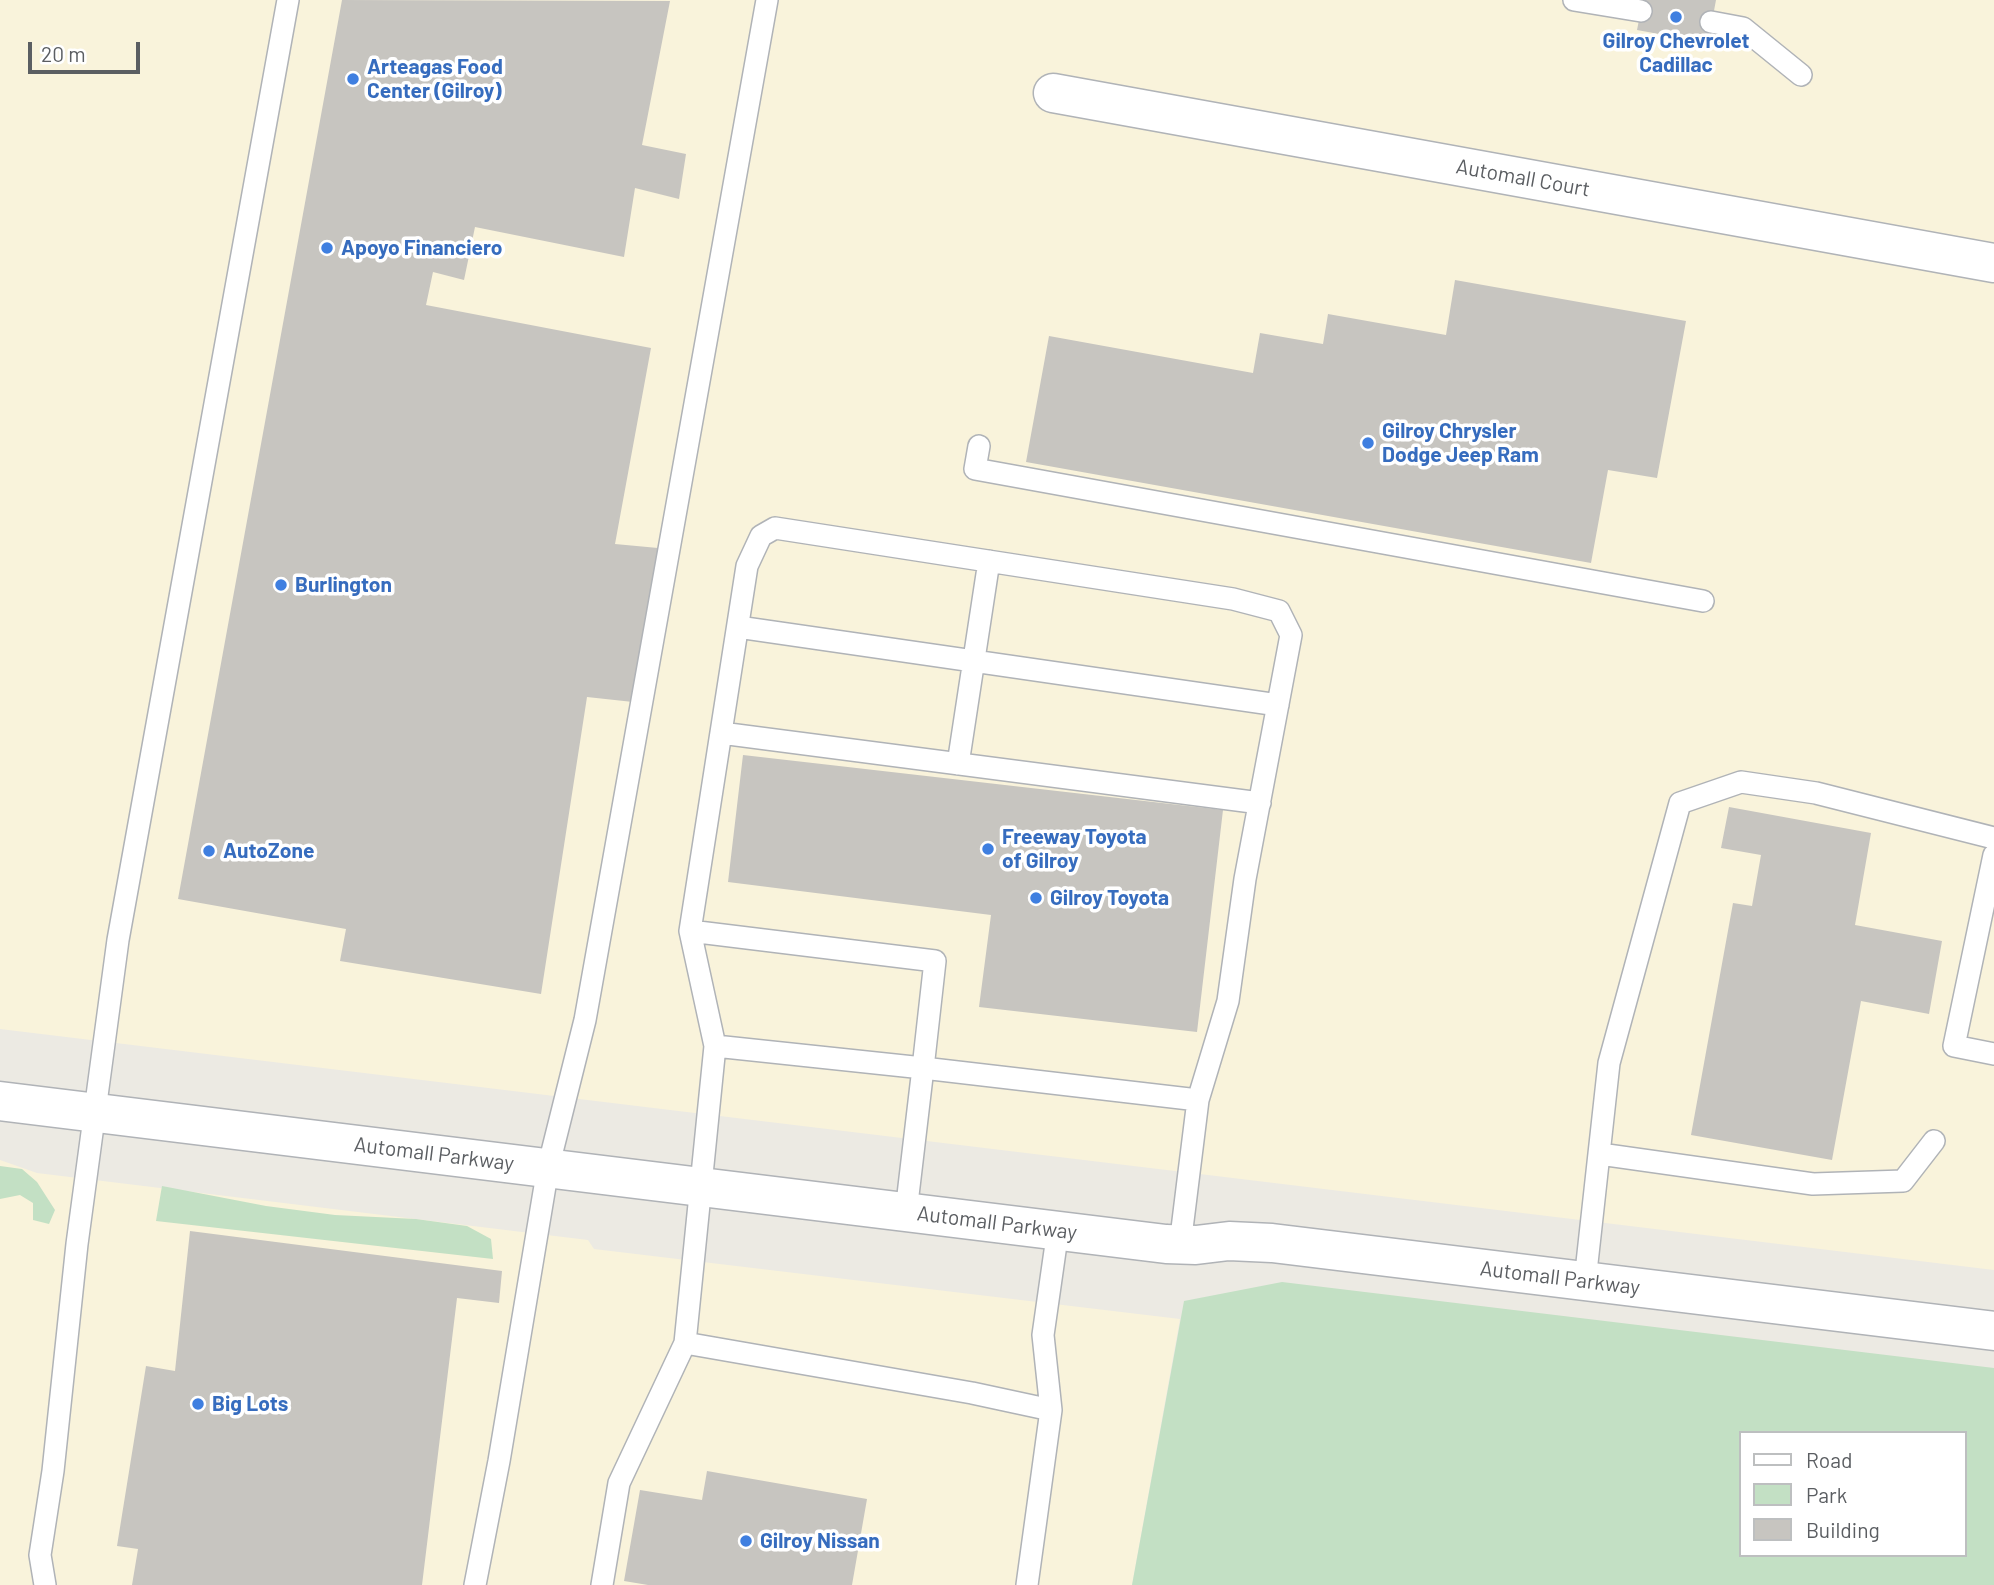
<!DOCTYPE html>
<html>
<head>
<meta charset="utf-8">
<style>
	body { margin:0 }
	#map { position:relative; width:1994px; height:1585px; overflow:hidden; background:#eceae3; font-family:Barlow,sans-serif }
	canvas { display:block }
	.legend { position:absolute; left:1739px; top:1431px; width:228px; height:126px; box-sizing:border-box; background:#fff; border:2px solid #bdbfc0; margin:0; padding:9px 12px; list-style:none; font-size:21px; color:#5b5e62 }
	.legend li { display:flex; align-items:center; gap:14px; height:35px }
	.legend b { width:35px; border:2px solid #bdbfc0 }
	.scale { position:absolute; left:28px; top:42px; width:112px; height:32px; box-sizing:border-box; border:4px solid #5b5e62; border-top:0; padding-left:9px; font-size:21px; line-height:24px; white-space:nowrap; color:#5b5e62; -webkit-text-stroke:5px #fff; paint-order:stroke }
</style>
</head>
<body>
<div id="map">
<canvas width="1994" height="1585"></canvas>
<ul class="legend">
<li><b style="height:9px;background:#fff"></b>Road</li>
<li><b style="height:19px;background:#c3e0c4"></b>Park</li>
<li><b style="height:19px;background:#c7c5c0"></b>Building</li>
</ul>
<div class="scale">20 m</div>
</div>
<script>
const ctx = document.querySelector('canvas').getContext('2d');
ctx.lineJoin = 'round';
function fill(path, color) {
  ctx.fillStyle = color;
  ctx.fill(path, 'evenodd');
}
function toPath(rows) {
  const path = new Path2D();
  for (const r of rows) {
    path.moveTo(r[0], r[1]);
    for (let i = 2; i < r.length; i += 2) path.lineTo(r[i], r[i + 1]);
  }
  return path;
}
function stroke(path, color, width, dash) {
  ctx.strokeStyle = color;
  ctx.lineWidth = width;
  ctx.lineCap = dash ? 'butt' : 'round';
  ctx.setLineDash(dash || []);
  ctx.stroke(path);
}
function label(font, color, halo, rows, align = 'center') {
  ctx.font = font + ' Barlow,sans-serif';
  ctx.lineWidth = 7;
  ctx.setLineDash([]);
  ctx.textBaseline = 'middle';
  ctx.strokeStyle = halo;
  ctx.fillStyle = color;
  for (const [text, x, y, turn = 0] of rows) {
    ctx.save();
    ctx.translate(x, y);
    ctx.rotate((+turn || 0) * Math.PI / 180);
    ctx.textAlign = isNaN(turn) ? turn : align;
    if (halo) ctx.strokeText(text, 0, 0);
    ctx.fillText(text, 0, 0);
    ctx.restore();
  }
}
fill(toPath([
	[0,0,1994,0,1994,1270,0,1029],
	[0,1160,37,1173,588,1240,594,1249,1180,1319,1132,1585,0,1585]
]), '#f9f3db');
fill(toPath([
	[0,1166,22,1169,37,1182,55,1210,49,1224,33,1220,33,1203,20,1195,0,1199],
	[162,1186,266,1206,335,1215,416,1219,467,1226,491,1239,493,1259,156,1221],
	[1282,1282,1994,1368,1994,1585,1132,1585,1184,1301],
	[1740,1433,1964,1433,1964,1555,1740,1555]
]), '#c3e0c4');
fill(toPath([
	[342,0,670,1,642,145,686,154,679,199,635,188,624,257,475,227,464,280,433,272,426,305,651,348,615,544,658,548,633,702,587,697,541,994,340,961,346,929,178,899],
	[1643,0,1716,0,1708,43,1637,30],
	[1455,280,1686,321,1657,478,1608,470,1591,563,1026,462,1049,336,1253,373,1260,333,1323,344,1328,314,1446,335],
	[743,755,1223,810,1197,1032,979,1007,991,915,728,882],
	[1729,807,1871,833,1855,925,1942,941,1929,1014,1861,1001,1832,1160,1691,1135,1733,903,1752,906,1761,855,1721,848],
	[190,1231,502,1271,499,1303,457,1298,422,1585,132,1585,138,1549,117,1546,146,1366,175,1371],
	[707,1471,867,1499,852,1585,648,1585,624,1581,640,1490,702,1500]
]), '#c7c5c0');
const service = toPath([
	[1574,0,1641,11],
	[1711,22,1743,28,1801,75],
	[979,446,975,469,1703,601],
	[738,627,1278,705],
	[721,733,1260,803],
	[958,764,989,561],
	[1994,855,1954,1046,1994,1054],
	[690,931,935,961,923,1068,715,1046,685,1343,972,1393,1051,1410,1043,1335,1058,1230],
	[715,1046,690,931,747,566,761,536,775,528,1233,599,1279,611,1291,635,1245,879,1228,1001,1198,1100],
	[1600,1154,1813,1184,1903,1181,1934,1141],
	[906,1212,923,1068,1198,1100,1180,1245],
	[1585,1281,1609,1063,1680,803,1741,782,1816,793,1994,838],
	[45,1585,40,1555,53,1471,77,1244,118,940,288,0],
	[475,1585,499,1461,548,1168,585,1020,767,0],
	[602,1585,619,1483,685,1343],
	[1027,1585,1051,1410]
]);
const minor = toPath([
	[1053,93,1994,263],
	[0,1101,1166,1244,1196,1245,1229,1241,1272,1243,1994,1331]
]);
stroke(service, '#b0b3b7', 24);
stroke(minor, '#b0b3b7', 41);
stroke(service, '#fff', 21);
stroke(minor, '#fff', 38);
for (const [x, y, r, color] of [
	[1676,17,7,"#3f7fe0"],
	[353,79,7,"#3f7fe0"],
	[327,248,7,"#3f7fe0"],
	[1368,443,7,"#3f7fe0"],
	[281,585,7,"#3f7fe0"],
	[988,849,7,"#3f7fe0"],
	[209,851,7,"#3f7fe0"],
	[1036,898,7,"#3f7fe0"],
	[198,1404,7,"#3f7fe0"],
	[746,1541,7,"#3f7fe0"]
]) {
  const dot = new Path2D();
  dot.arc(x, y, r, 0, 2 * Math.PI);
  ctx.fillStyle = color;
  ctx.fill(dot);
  stroke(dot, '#fff', 2.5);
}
label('bold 21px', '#366cbe', '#fff', [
	["Gilroy Chevrolet",1676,41,"center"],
	["Cadillac",1676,65,"center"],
	["Arteagas Food",367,67],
	["Center (Gilroy)",367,91],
	["Apoyo Financiero",341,248],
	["Gilroy Chrysler",1382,431],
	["Dodge Jeep Ram",1382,455],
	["Burlington",295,585],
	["Freeway Toyota",1002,837],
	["of Gilroy",1002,861],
	["AutoZone",223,851],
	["Gilroy Toyota",1050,898],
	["Big Lots",212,1404],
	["Gilroy Nissan",760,1541]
], 'left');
label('21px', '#5b5e62', '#fff', [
	["Automall Court",1523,178,10],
	["Automall Parkway",434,1154,7],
	["Automall Parkway",997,1223,7],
	["Automall Parkway",1560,1278,7]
]);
</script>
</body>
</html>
